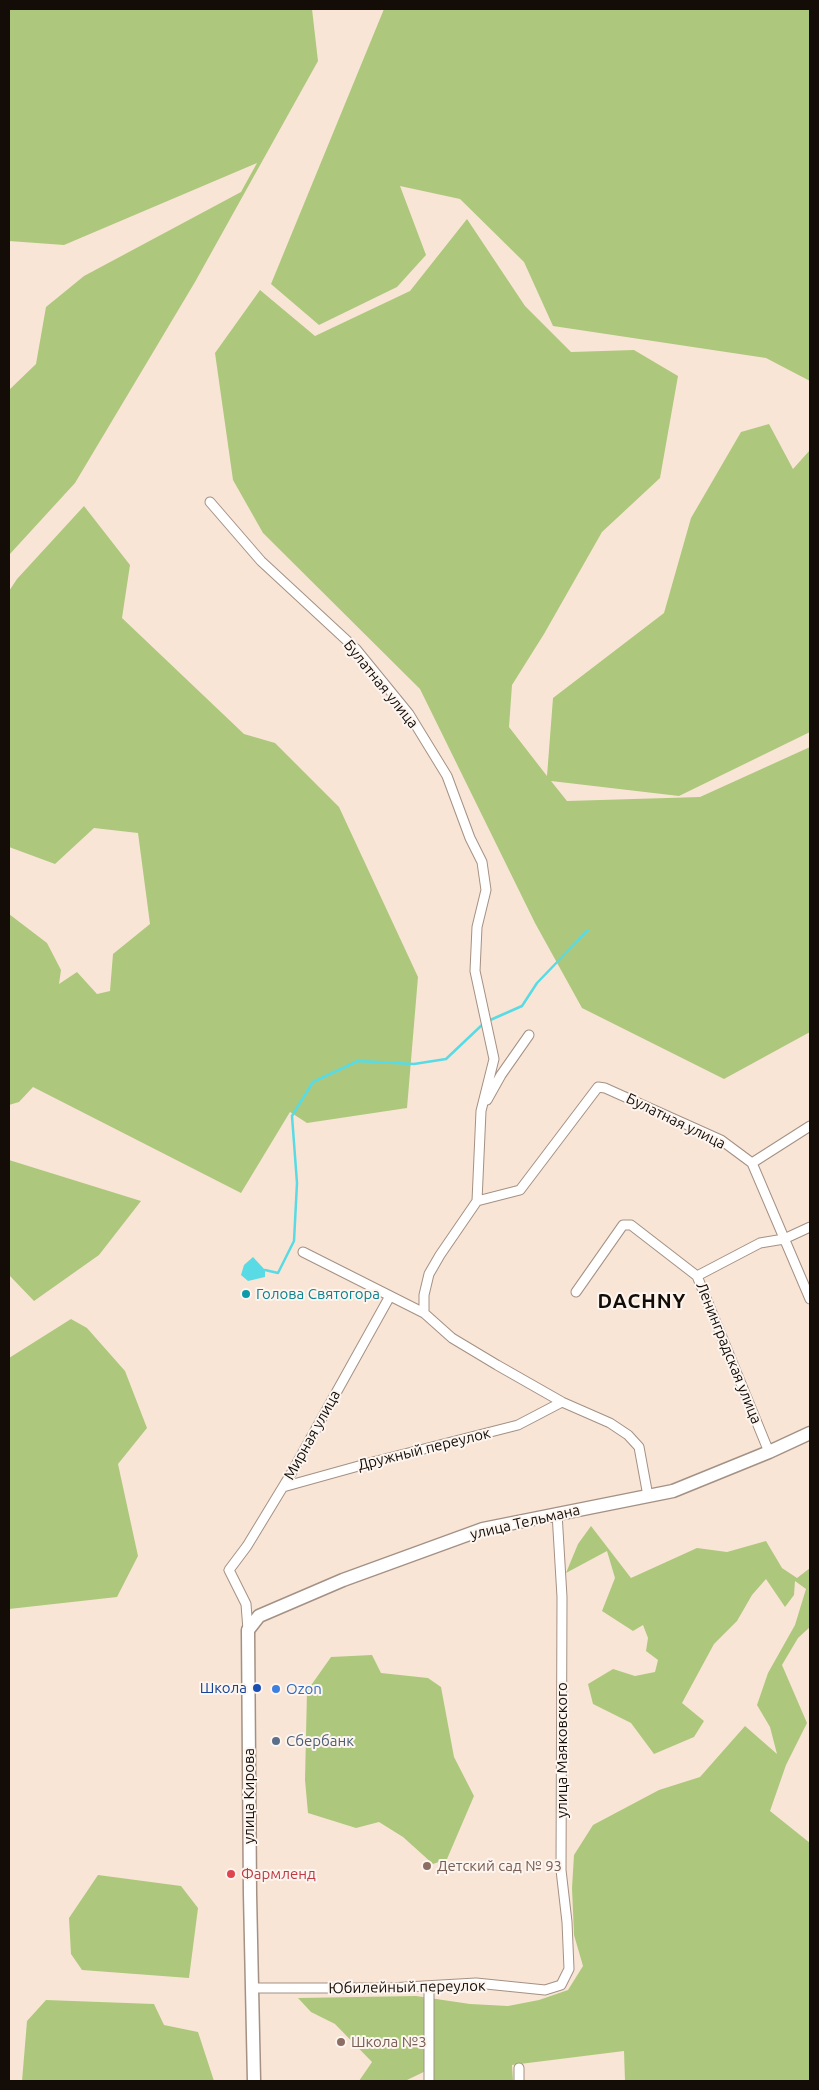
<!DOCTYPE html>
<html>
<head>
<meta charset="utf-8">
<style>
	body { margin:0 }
	#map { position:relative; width:819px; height:2090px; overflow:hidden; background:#f9e5d6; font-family:Ubuntu,sans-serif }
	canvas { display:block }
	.frame { position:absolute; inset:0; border:10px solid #130c07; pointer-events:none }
</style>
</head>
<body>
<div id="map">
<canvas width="819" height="2090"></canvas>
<div class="frame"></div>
</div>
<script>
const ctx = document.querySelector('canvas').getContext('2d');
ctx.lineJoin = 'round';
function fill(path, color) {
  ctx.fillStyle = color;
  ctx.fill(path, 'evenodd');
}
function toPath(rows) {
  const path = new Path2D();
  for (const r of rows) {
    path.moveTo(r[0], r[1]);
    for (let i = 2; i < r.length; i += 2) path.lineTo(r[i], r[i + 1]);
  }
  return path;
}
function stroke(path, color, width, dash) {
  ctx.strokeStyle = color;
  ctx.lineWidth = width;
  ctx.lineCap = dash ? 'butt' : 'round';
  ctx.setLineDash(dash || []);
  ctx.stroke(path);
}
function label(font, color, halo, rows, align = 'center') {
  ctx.font = font + ' Ubuntu,sans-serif';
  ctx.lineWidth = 4;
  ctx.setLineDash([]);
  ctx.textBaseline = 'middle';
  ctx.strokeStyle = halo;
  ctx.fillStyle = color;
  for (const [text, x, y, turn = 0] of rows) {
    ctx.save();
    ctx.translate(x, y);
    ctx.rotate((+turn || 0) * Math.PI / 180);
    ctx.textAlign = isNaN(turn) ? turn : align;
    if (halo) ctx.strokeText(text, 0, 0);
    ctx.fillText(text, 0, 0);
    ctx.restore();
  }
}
fill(toPath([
	[9,9,312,9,318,61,195,282,75,483,9,555,9,390,36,364,46,307,84,276,241,192,257,163,64,245,9,241],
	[384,9,810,9,810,381,766,358,553,326,524,262,460,199,400,186,426,255,397,287,319,325,271,284],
	[467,219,525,306,571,352,634,350,678,376,660,478,602,532,544,634,512,685,509,727,547,776,553,698,664,613,691,518,741,432,769,424,793,469,810,450,810,732,679,796,551,781,567,801,700,797,810,747,810,1032,724,1079,582,1008,535,923,420,689,263,533,233,480,215,353,260,290,315,336,410,291],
	[84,506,130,565,122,618,244,734,275,743,339,807,418,977,407,1108,307,1123,290,1112,241,1193,33,1087,19,1102,9,1105,9,914,47,943,61,970,59,984,77,972,97,994,110,991,113,954,150,924,138,833,94,828,55,864,9,847,9,591,17,579],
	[9,1160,141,1201,99,1255,34,1301,9,1275],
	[71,1319,87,1328,125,1371,147,1428,118,1464,138,1556,117,1597,9,1609,9,1358],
	[591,1526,631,1578,697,1548,727,1552,766,1541,782,1568,797,1578,810,1568,810,1627,798,1638,782,1665,807,1723,786,1765,770,1811,810,1843,810,2081,625,2081,624,2051,512,2065,513,2081,433,2081,432,2068,405,2081,359,2081,372,2062,335,2024,311,2012,298,1998,416,1996,470,2004,508,2006,539,2000,568,1990,583,1966,574,1935,572,1888,574,1855,593,1825,659,1790,700,1777,745,1726,777,1754,770,1727,757,1705,768,1673,795,1625,806,1589,795,1581,794,1595,785,1607,766,1579,752,1595,737,1621,714,1644,682,1703,704,1721,694,1737,654,1754,631,1723,593,1704,588,1684,613,1669,635,1676,655,1672,658,1660,646,1651,648,1638,643,1625,633,1631,602,1611,615,1578,607,1551,566,1573,578,1544],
	[372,1655,381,1673,428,1678,441,1687,454,1757,474,1796,447,1859,433,1864,403,1837,379,1822,356,1828,308,1813,305,1780,307,1691,331,1657],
	[98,1875,181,1886,198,1908,189,1978,82,1970,71,1954,69,1918],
	[46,2000,154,2004,164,2025,198,2032,214,2081,22,2081,27,2021]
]), '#adc87c');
fill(toPath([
	[253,1257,265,1270,265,1277,248,1281,241,1275,244,1265]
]), '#58dbe4');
stroke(toPath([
	[488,1021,522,1006,537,983,588,930],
	[265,1270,278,1273,294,1241,297,1183,292,1116,313,1082,358,1061,414,1064,446,1059,483,1024]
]), '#58dbe4', 2.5);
const street = toPath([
	[210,502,261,561,356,649,409,714,447,776,470,838,482,862,486,890,477,927,475,971,494,1059,481,1111,477,1201],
	[487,1100,501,1075,529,1035],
	[752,1163,810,1126],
	[303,1252,424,1313,452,1338,497,1365,562,1402,610,1423,628,1435,639,1447,648,1496],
	[697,1276,760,1243,784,1239,810,1227],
	[576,1292,623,1225,631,1225,697,1276,769,1452],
	[424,1313,424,1295,429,1274,440,1255,477,1201,520,1190,598,1087,605,1088,721,1140,752,1163,810,1299],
	[283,1487,373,1462,518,1425,562,1402],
	[248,1630,246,1604,229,1570,247,1546,292,1472,390,1296],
	[429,1986,429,2081],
	[252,1988,389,1988,476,1983,545,1990,561,1985,569,1969,567,1922,561,1870,562,1597,557,1513],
	[519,2068,519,2081]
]);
const secondary = toPath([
	[254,2081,250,1894,248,1630,259,1616,343,1580,483,1529,673,1491,769,1452,810,1433]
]);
stroke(street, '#a49184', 11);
stroke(secondary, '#a49184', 15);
stroke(street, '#fff', 9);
stroke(secondary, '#fff', 12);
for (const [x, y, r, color] of [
	[246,1294,5,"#0f9aa8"],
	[257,1688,5,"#1a4fb4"],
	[276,1689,5,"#3f7fe0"],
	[276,1741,5,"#5c6f8a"],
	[427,1866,5,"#8d6e63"],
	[231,1874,5,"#e0444e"],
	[341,2042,5,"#8d6e63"]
]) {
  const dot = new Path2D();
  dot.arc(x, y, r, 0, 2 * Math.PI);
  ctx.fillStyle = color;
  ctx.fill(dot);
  stroke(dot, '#fdf5ef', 2);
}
label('15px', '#130c07', '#fdf5ef', [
	["Булатная улица",381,684,51],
	["Булатная улица",676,1121,26],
	["Ленинградская улица",729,1353,68],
	["Мирная улица",312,1435,-61],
	["Дружный переулок",424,1449,-14],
	["улица Тельмана",525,1522,-13],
	["улица Маяковского",562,1750,-90],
	["улица Кирова",249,1796,-90],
	["Юбилейный переулок",407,1987,-1]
]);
label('15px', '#0d838f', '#fdf5ef', [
	["Голова Святогора",256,1294]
], 'left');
label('15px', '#164399', '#fdf5ef', [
	["Школа",247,1688]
], 'right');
label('15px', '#366cbe', '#fdf5ef', [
	["Ozon",286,1689]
], 'left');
label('15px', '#4e5e75', '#fdf5ef', [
	["Сбербанк",286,1741]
], 'left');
label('15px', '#785e54', '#fdf5ef', [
	["Детский сад № 93",437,1866],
	["Школа №3",351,2042]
], 'left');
label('15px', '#be3a42', '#fdf5ef', [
	["Фармленд",241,1874]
], 'left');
ctx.letterSpacing = '1px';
label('bold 20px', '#130c07', '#fdf5ef', [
	["DACHNY",642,1301]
]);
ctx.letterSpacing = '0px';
</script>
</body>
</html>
